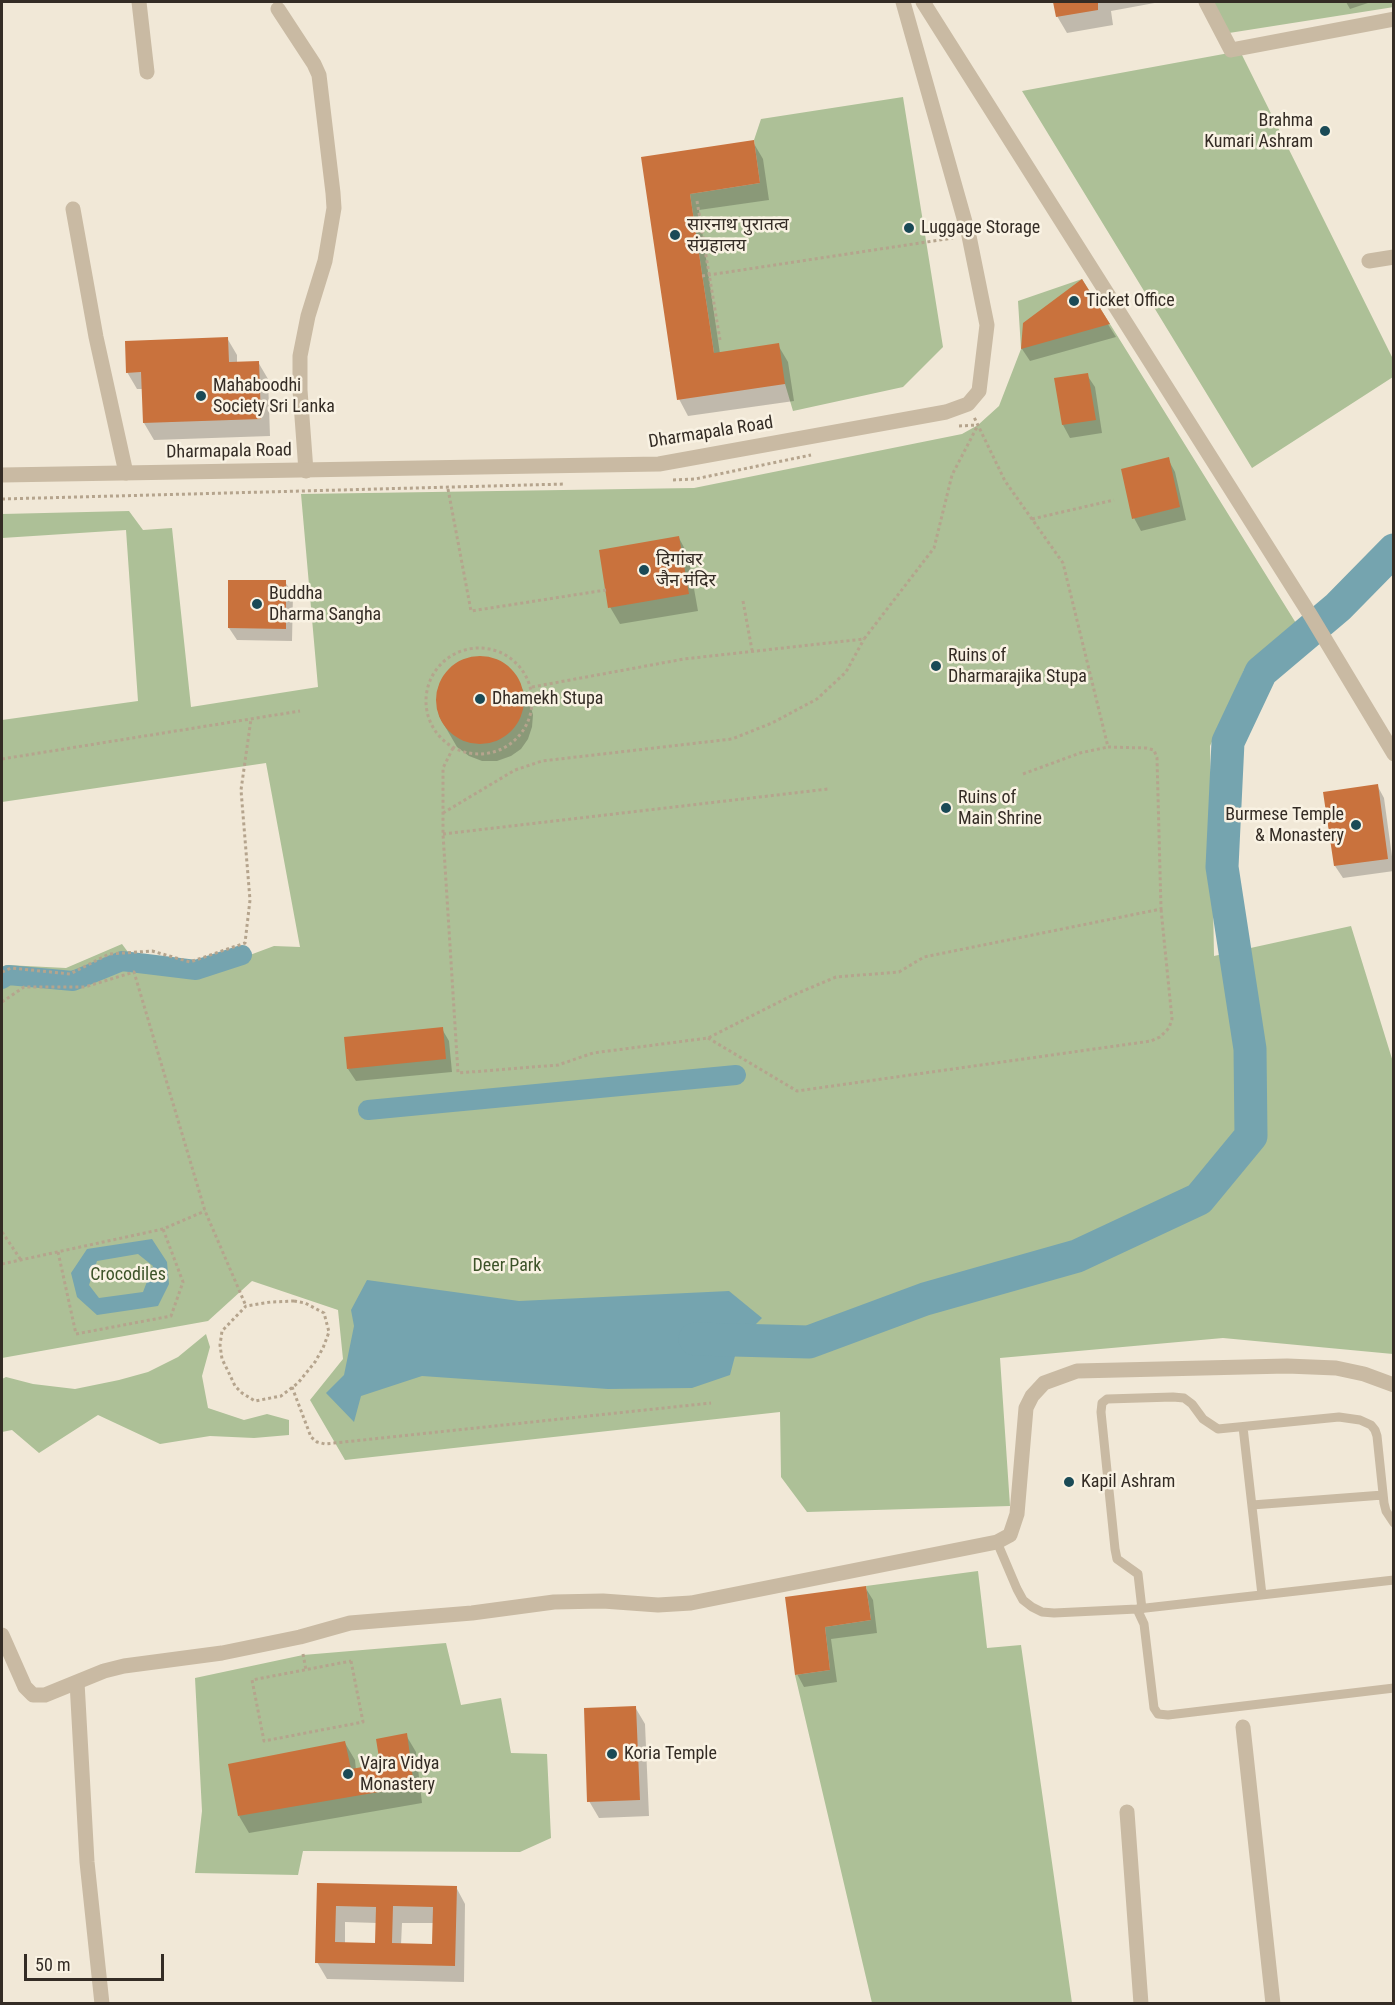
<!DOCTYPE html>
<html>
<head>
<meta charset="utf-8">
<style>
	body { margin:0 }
	#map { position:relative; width:1395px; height:2005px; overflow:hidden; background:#f1e8d7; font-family:"Roboto Condensed",sans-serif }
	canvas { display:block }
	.frame { position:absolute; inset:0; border:3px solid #342c25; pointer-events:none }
	.scale { position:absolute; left:24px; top:1954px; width:140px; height:27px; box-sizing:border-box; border:3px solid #342c25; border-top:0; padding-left:8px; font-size:18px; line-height:21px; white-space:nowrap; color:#342c25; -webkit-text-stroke:4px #f9f2e3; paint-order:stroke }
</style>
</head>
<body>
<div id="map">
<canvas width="1395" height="2005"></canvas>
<div class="frame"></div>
<div class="scale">50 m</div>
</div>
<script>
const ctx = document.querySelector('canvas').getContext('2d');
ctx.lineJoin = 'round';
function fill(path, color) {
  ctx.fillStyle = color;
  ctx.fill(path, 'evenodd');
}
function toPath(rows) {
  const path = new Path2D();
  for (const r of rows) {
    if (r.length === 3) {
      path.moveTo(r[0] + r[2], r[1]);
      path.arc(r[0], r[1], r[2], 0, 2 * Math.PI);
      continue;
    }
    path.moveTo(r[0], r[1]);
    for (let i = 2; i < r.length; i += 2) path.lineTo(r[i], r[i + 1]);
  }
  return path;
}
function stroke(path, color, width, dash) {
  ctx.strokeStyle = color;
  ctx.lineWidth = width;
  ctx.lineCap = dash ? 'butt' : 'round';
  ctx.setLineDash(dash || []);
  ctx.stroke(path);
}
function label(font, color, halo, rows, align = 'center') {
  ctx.font = font + ' "Roboto Condensed","Noto Sans Devanagari",sans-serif';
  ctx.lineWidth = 5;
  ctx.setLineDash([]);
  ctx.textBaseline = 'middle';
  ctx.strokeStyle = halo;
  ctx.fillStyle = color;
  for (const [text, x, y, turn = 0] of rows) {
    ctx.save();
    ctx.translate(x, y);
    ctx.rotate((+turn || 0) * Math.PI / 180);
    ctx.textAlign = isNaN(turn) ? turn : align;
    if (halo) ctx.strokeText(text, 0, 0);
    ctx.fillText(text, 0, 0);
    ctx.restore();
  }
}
fill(toPath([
	[1212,2,1393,2,1394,7,1229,33],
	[1240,51,1393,359,1393,377,1252,468,1022,91],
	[903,97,943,347,903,387,793,411,785,384,714,353,690,194,760,183,754,140,761,119],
	[1082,279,1299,628,1244,670,1210,746,1214,956,1351,926,1393,1062,1393,1354,1223,1338,1000,1358,1010,1506,807,1512,781,1477,780,1412,345,1460,310,1400,343,1359,338,1310,252,1281,208,1321,2,1358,2,967,6,965,66,968,122,944,142,971,207,971,274,946,300,947,266,763,2,802,2,720,138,701,126,530,2,538,2,514,129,511,143,530,172,528,191,707,318,687,301,494,694,488,962,434,978,425,999,406,1021,349,1018,301],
	[206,1334,210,1347,202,1376,208,1408,244,1420,267,1414,289,1420,289,1435,254,1438,210,1436,160,1444,98,1415,39,1453,12,1430,2,1432,2,1379,6,1377,33,1384,75,1389,119,1380,148,1372,178,1357],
	[978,1571,987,1648,1021,1645,1072,2003,872,2003,795,1675,830,1670,825,1627,871,1620,866,1586],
	[446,1643,461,1705,501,1698,511,1753,547,1754,551,1838,520,1852,303,1851,298,1875,195,1873,202,1811,195,1678,303,1655]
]), '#adc097');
fill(toPath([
	[152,1239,167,1262,169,1284,158,1306,97,1315,77,1297,71,1273,87,1249],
	[138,1254,153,1266,143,1292,99,1298,89,1285,97,1261],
	[367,1280,519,1301,729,1291,762,1318,739,1341,730,1375,692,1388,608,1389,422,1376,361,1396,354,1422,326,1393,344,1375,354,1326,351,1310]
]), '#75a4af');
fill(toPath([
	[1054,2,1160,2,1111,11,1113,25,1067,33,1057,16],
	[1346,2,1371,2,1350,9],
	[753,142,763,159,769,200,699,210,720,354,778,345,788,362,794,401,688,416,679,399,643,158],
	[1081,281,1116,337,1030,361,1022,349,1025,324],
	[227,338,237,355,237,363,258,362,268,379,270,436,154,440,144,423,143,389,137,389,127,372],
	[1087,375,1095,387,1102,433,1070,438,1063,425,1056,380],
	[1168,459,1175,472,1186,520,1141,531,1134,518],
	[679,538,688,555,698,611,620,624,610,607],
	[285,582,293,594,292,641,237,640,229,628],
	[481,657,494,660,505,665,514,674,530,703,533,715,532,727,528,739,521,749,511,756,497,761,482,761,469,756,457,747,439,716,437,702,438,688,445,675,456,665,469,659],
	[1377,785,1384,798,1394,871,1343,878,1335,866,1325,793],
	[442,1029,449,1041,452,1072,356,1081,348,1069],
	[865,1587,873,1600,877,1633,831,1639,837,1682,804,1687,797,1674,787,1598],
	[635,1707,645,1724,649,1816,599,1818,589,1801],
	[406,1735,416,1752,422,1803,249,1833,239,1816,345,1743,355,1760,356,1770,382,1765],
	[319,1884,456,1887,465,1904,464,1982,327,1979,317,1962],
	[345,1922,377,1923,376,1945,345,1944],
	[402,1923,434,1923,433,1946,401,1945]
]), '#0003');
stroke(toPath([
	[2,979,8,975,73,981,122,961,196,970,242,955],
	[368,1110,736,1075]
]), '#75a4af', 20);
stroke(toPath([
	[695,1339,809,1342,925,1299,1077,1256,1199,1199,1251,1136,1250,1049,1222,867,1228,742,1261,672,1338,607,1394,550]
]), '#75a4af', 33);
fill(toPath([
	[1053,2,1098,2,1098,10,1056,17],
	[754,140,760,183,690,194,714,353,779,343,785,384,677,400,641,157],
	[1082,279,1110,324,1021,349,1023,323],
	[228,337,229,362,259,361,261,419,143,423,141,372,126,373,125,341],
	[1088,373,1096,420,1062,425,1054,378],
	[1169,457,1180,507,1132,519,1121,469],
	[679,536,689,594,608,608,599,550],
	[228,580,286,580,286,629,228,628],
	[480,700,44],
	[1378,784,1388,859,1334,866,1323,792],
	[443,1027,446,1059,347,1069,344,1037],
	[866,1586,871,1620,825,1627,830,1670,795,1675,785,1597],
	[636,1706,640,1800,587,1802,584,1708],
	[407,1733,414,1786,238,1816,228,1764,345,1741,351,1769,380,1764,376,1739],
	[317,1883,457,1886,455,1966,315,1963],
	[336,1906,376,1907,375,1943,335,1942],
	[393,1906,433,1907,432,1944,392,1943]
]), '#c9723d');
stroke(toPath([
	[697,201,720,340],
	[702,276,953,238],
	[959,426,978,425],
	[673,480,695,479,811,455],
	[448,489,471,611,606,590],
	[2,499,565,484],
	[1032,519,1114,500],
	[743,601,752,650],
	[479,701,53],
	[532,687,684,659,864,639,934,548,952,475,978,425],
	[453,748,443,768,443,834,458,1073,558,1065,593,1053,708,1038,791,996,836,977,899,972,924,957,1161,909,1157,758,1154,750,1146,748,1108,747,1063,563,1005,481,974,417],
	[2,759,300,711],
	[1023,774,1080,753,1108,747],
	[443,813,515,770,542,761,732,739,772,723,817,699,846,672,864,639],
	[443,834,828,789],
	[2,972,11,968,70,974,109,954,152,951,190,962,245,943,250,900,241,790,251,719],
	[2,1002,24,987,85,987,134,972,205,1211,246,1306],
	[708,1038,797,1091,1151,1041,1160,1037,1169,1028,1172,1019,1161,909],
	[2,1232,21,1260],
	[58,1252,76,1334,171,1316,183,1282,163,1229],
	[2,1264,163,1229,205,1211],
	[294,1301,305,1303,324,1313,329,1332,323,1348,315,1362,298,1383,281,1396,255,1401,242,1393,235,1386,228,1371,222,1359,220,1345,222,1331,246,1306,271,1302,294,1301],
	[292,1387,311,1437,317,1442,325,1444,711,1403],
	[303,1654,306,1670],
	[351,1661,363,1722,264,1741,252,1680,351,1661]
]), '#b5a48d', 3, [3, 3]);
stroke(toPath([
	[1243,1427,1262,1595],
	[1252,1505,1383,1495],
	[997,1542,1017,1589,1023,1600,1032,1607,1042,1612,1054,1613,1137,1609,1144,1624,1154,1708,1158,1714,1168,1715,1394,1688],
	[1137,1609,1394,1580],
	[1142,1609,1138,1574,1117,1559,1115,1549,1101,1412,1102,1403,1107,1399,1173,1397,1184,1398,1192,1404,1203,1419,1218,1429,1339,1417,1360,1420,1371,1425,1375,1430,1377,1436,1384,1503,1386,1511,1394,1523]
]), '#c9baa3', 9);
stroke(toPath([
	[139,2,147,72],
	[1206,2,1231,50,1394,19],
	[278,9,314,64,319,75,333,193,334,208,325,261,308,316,300,356,300,390,306,471],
	[73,209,96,337,126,473],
	[1369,261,1394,257],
	[2,1635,25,1687,33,1695,45,1695,104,1671,124,1666,222,1653,300,1637,350,1623,472,1613,554,1602,603,1601,658,1605,691,1603,997,1542,1010,1535,1017,1514,1026,1408,1032,1396,1044,1383,1077,1371,1287,1366,1336,1368,1364,1374,1394,1385],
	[77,1682,87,1862,102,2004],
	[1243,1727,1273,2004],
	[1127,1812,1141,2004]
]), '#c9baa3', 15);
stroke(toPath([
	[923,2,1311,616,1394,754],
	[2,475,659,464,946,412,968,404,979,391,987,325,969,236,903,2]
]), '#c9baa3', 15);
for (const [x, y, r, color] of [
	[1325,131,6,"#1a4a56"],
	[909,228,6,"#1a4a56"],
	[675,235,6,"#1a4a56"],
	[1074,301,6,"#1a4a56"],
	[201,396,6,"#1a4a56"],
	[644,570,6,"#1a4a56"],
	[257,604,6,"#1a4a56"],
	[936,666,6,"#1a4a56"],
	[480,699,6,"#1a4a56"],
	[946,808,6,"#1a4a56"],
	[1356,825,6,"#1a4a56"],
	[1069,1482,6,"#1a4a56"],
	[612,1754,6,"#1a4a56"],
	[348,1774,6,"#1a4a56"]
]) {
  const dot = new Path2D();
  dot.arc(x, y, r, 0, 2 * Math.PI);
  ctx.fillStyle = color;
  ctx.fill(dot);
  stroke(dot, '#f9f2e3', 2);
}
label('18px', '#342c25', '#f9f2e3', [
	["Brahma",1313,121,"right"],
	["Kumari Ashram",1313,142,"right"],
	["सारनाथ पुरातत्व",687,225],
	["संग्रहालय",687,246],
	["Luggage Storage",921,228],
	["Ticket Office",1086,301],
	["Mahaboodhi",213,386],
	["Society Sri Lanka",213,407],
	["दिगांबर",656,560],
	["जैन मंदिर",656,581],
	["Buddha",269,594],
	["Dharma Sangha",269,615],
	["Ruins of",948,656],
	["Dharmarajika Stupa",948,677],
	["Dhamekh Stupa",492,699],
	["Ruins of",958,798],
	["Main Shrine",958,819],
	["Burmese Temple",1344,815,"right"],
	["& Monastery",1344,836,"right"],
	["Kapil Ashram",1081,1482],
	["Koria Temple",624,1754],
	["Vajra Vidya",360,1764],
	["Monastery",360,1785]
], 'left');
label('18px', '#342c25', '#f9f2e3', [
	["Dharmapala Road",711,433,-9],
	["Dharmapala Road",229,452,-1]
]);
label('18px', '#3d5329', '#f9f2e3', [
	["Deer Park",507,1266],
	["Crocodiles",128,1275]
]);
</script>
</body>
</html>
